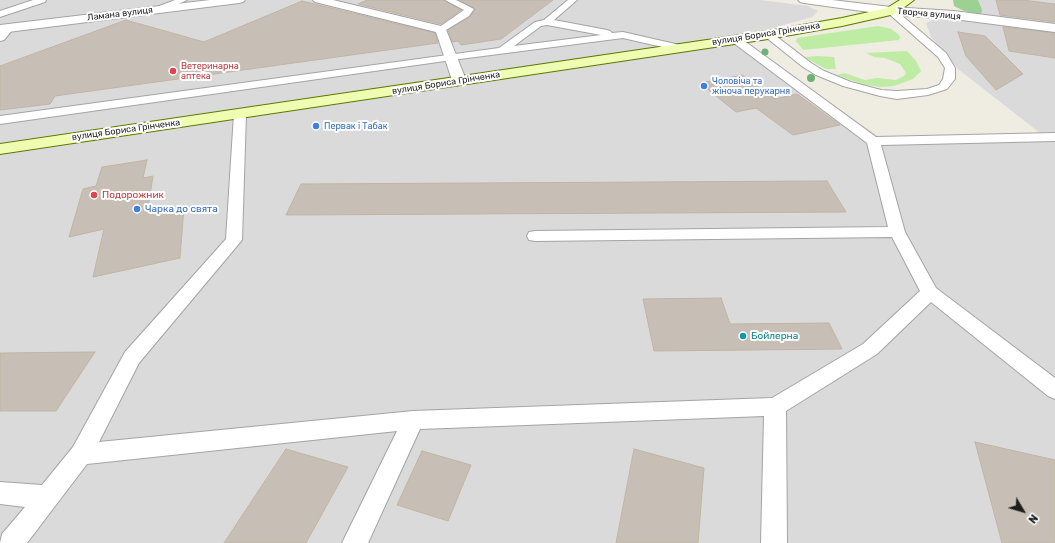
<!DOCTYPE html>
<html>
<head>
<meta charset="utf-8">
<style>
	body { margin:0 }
	#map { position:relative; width:1055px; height:543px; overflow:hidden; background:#efece2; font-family:Rubik,sans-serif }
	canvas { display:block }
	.north { position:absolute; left:1003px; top:491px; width:40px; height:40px; -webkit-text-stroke:3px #fff; paint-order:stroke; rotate:128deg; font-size:11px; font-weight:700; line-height:16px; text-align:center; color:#1d1d1d }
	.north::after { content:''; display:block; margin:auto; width:14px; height:18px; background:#1d1d1d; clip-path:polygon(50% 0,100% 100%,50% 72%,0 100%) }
</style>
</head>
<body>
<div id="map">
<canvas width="1055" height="543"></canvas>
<div class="north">N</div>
</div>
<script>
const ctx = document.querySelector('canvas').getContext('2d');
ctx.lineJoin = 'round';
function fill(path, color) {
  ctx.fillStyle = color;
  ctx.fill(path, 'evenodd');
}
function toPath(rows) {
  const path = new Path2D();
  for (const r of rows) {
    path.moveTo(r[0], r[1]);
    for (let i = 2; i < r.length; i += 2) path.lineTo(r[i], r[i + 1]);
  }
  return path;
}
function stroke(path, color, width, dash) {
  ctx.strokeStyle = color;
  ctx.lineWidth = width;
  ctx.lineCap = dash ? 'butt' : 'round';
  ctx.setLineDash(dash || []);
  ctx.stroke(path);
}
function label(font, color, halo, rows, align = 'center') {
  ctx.font = font + ' Rubik,sans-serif';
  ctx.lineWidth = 4;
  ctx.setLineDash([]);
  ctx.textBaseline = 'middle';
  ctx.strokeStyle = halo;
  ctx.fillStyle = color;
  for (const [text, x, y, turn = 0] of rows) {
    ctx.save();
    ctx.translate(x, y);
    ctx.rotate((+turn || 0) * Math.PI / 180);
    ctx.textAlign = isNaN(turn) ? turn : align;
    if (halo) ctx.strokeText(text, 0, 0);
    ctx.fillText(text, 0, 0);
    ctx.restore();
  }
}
fill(toPath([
	[0,0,760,0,808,6,818,11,812,17,760,32,0,143],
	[976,0,1055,0,1055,25,975,15],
	[937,18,962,19,1055,31,1055,543,0,543,0,155,746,43,879,137,1040,133,958,69,931,37,926,23]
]), '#dbdada');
fill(toPath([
	[878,26,891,29,898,34,900,37,899,40,803,50,796,41,797,38],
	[907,51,916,61,921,71,913,79,894,86,881,87,862,84,837,75,844,73,865,80,877,78,896,80,904,76,906,73,900,64,885,58,874,57,866,53],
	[817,56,834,57,836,69,826,69,804,57]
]), '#beeca4');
fill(toPath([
	[953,0,978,0,982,10,981,15,964,11,954,6]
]), '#9dd194');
const building = toPath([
	[367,0,444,0,461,10,441,24,358,4,367,0],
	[459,0,553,0,501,39,461,45,458,41,452,42,448,30,470,17,475,9,459,0],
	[996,0,1022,0,1055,4,1055,22,1000,15,996,0],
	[302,1,435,33,438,43,55,96,50,104,0,110,0,66,126,20,204,42,302,1],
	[1003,27,1055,33,1055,58,1009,51,1003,27],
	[958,32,985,36,1023,74,996,90,966,56,958,32],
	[742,75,775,99,797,94,840,125,793,135,756,108,736,112,700,83,742,75],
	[147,160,143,178,153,176,147,214,184,207,180,258,93,277,104,229,69,237,83,189,96,186,102,167,147,160],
	[827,181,846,212,286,215,301,184,827,181],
	[721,298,730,324,829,323,842,349,654,351,643,299,721,298],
	[95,352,56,411,0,411,0,353,95,352],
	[975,442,1055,460,1055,543,1002,543,975,442],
	[286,449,348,467,306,543,224,543,286,449],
	[634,449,704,468,698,543,616,543,634,449],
	[422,451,471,465,448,521,397,505,422,451]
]);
fill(building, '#c7bfb5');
stroke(building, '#c1b5a3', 1);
const service = toPath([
	[33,0,46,0,45,2,0,17,0,11,33,0],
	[175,0,187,0,163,11,160,12,155,9,157,7,175,0],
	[445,0,456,0,474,9,469,16,441,33,436,30,438,28,464,10,445,0],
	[568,0,577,0,554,20,607,30,610,31,612,33,623,32,684,46,685,48,680,51,623,38,452,60,0,124,0,116,499,48,535,22,544,20,568,0],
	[547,25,601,35,514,46,541,26,547,25],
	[891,8,894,9,946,53,955,68,955,79,947,89,928,95,897,99,880,96,843,86,816,75,803,67,763,35,764,33,772,33,811,63,824,71,851,82,881,90,897,91,927,89,939,85,943,79,945,68,938,57,888,13,886,11,888,9,891,8],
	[8,26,13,29,4,40,0,41,0,32,5,27,8,26],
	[735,36,739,37,876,137,1055,133,1055,141,881,145,905,232,936,288,1055,378,1055,399,1048,396,931,302,877,354,786,411,787,543,761,543,764,416,420,429,368,543,342,543,397,431,87,464,27,543,0,543,2,534,25,507,0,504,0,482,42,485,73,447,125,352,226,239,234,114,236,111,240,110,244,111,246,114,242,240,139,363,99,442,413,411,772,398,863,344,920,291,892,237,535,241,529,240,527,236,529,232,535,231,888,227,867,143,731,41,730,39,731,37,735,36]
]);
const minor = toPath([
	[210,0,245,0,243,2,239,3,0,33,0,25,210,0],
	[313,0,333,0,445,27,466,80,464,83,459,84,454,83,452,80,436,32,315,2,313,0],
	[798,0,832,0,891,7,954,11,1055,24,1055,32,954,19,891,15,804,3,800,2,798,0]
]);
const secondary = toPath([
	[900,0,914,0,895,14,842,26,768,39,0,154,0,144,768,31,842,18,887,8,900,0]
]);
stroke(service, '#a4a4a4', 2);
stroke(minor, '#a4a4a4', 2);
stroke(secondary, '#5a7700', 2);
fill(service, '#fff');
fill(minor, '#fff');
fill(secondary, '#effdb2');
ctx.fillStyle = '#6eb177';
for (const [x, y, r] of [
	[765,52,3.5],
	[811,78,4]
]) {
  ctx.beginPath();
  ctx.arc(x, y, r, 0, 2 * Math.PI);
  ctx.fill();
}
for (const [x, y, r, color] of [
	[173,71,4,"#e0444e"],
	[704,86,4,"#3f7fe0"],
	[316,126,4,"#3f7fe0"],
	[94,195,4,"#e0444e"],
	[137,209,4,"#3f7fe0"],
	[743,336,4,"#0f9aa8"]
]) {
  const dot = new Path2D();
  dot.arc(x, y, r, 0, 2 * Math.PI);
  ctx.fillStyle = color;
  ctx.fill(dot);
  stroke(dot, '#fff', 1.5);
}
label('9px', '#1d1d1d', '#fff', [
	["Ламана вулиця",120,14,-7],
	["Творча вулиця",929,14,5],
	["вулиця Бориса Грінченка",766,34,-9],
	["вулиця Бориса Грінченка",446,83,-9],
	["вулиця Бориса Грінченка",126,130,-8]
]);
label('9px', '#be3a42', '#fff', [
	["Ветеринарна",181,66],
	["аптека",181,76]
], 'left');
label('9px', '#366cbe', '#fff', [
	["Чоловіча та",712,81],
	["жіноча перукарня",712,91],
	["Первак і Табак",324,126]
], 'left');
label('10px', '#be3a42', '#fff', [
	["Подорожник",102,195]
], 'left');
label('10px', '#366cbe', '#fff', [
	["Чарка до свята",145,209]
], 'left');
label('10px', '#0d838f', '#fff', [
	["Бойлерна",751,336]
], 'left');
</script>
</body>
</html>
